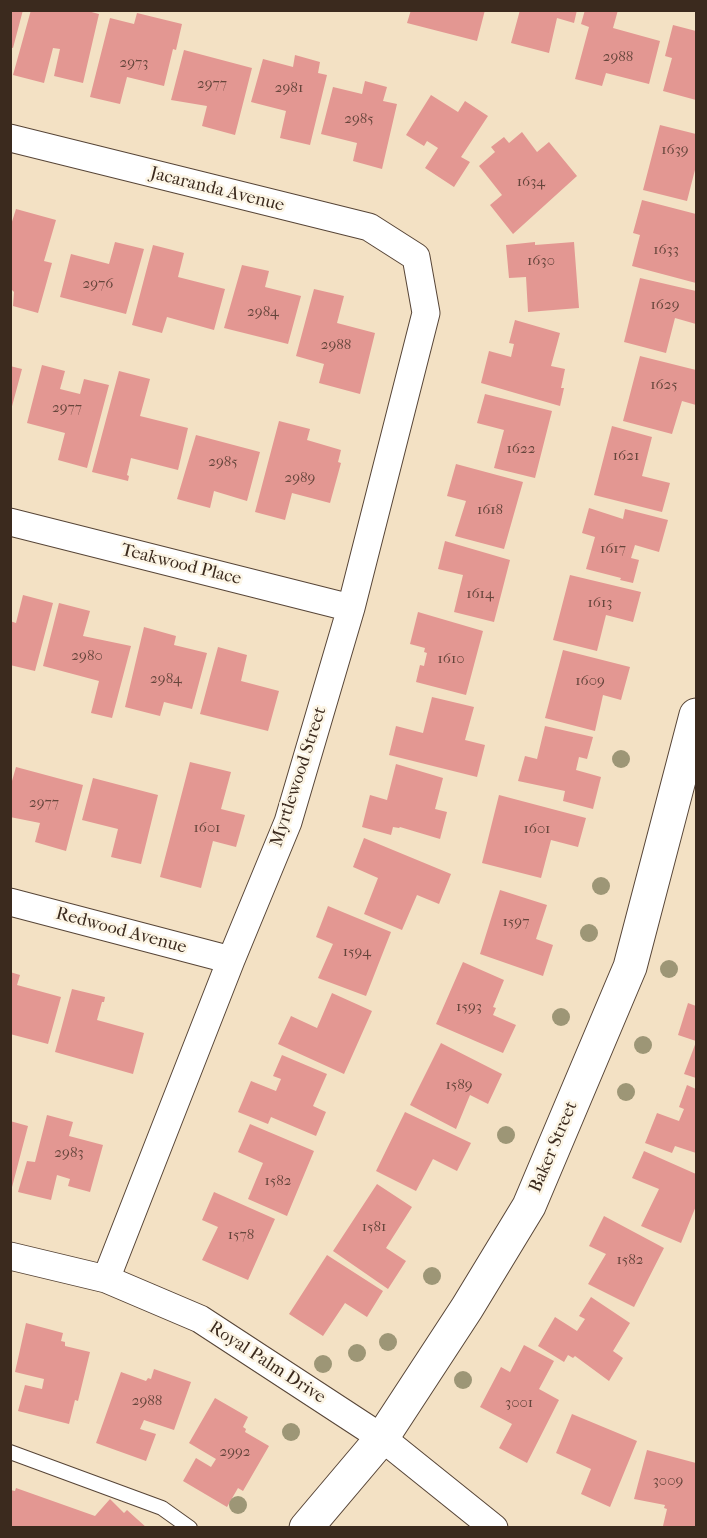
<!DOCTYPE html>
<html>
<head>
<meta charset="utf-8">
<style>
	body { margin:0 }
	#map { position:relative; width:707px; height:1538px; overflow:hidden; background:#f3e1c4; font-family:"IM FELL French Canon",serif }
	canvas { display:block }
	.frame { position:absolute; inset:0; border:12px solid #3b2a1e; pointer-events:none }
</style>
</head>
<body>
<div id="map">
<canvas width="707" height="1538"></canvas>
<div class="frame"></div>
</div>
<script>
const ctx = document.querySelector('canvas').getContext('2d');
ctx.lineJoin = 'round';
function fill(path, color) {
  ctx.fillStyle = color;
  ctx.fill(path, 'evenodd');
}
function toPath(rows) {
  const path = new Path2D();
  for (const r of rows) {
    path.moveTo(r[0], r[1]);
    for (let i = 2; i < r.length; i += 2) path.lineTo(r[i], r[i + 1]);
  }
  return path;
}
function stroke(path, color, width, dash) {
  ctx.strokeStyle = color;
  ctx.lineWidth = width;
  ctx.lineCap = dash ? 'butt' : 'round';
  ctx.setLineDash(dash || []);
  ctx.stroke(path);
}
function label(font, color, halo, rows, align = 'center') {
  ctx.font = font + ' "IM FELL French Canon",serif';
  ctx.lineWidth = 5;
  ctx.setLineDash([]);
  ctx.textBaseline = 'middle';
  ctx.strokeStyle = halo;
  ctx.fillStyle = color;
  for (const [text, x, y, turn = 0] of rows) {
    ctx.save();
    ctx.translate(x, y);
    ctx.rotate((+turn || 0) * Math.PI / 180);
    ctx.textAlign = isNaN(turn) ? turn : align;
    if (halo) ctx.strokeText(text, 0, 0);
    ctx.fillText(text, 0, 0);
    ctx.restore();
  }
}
fill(toPath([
	[10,10,23,10,13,48,10,47],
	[31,10,84,10,99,14,83,83,54,76,60,49,53,48,44,83,13,75],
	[411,10,485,10,477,41,407,23],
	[520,10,577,10,574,23,557,18,549,53,511,43],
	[585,10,618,10,613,28,660,41,649,84,606,73,602,86,575,79,589,27,581,24],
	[137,13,182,24,176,50,173,49,164,86,127,77,120,104,90,97,110,18,134,24],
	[673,25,696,31,696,100,663,91,672,58,665,56],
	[184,50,252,68,235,135,202,126,207,106,171,100],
	[295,55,320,62,318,73,327,75,310,145,280,138,286,111,251,102,263,59,293,67],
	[365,81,387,87,383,101,397,104,382,169,353,161,357,143,321,134,333,87,362,94],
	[431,95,458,112,465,101,488,116,461,157,470,162,454,187,425,168,438,148,427,141,424,146,406,135],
	[660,125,696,134,696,166,687,201,643,190],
	[522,132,537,152,549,142,577,176,513,234,490,205,502,195,479,166,495,152,491,147,504,137,509,143],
	[642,200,696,214,696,283,632,266,640,235,633,233],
	[16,209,56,220,44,261,52,263,38,313,13,306,14,292,10,288,10,228],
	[115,242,144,249,126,314,60,297,71,254,109,264],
	[535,242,535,245,574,242,579,308,528,312,526,277,509,278,506,245],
	[153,245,184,253,178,277,225,289,214,330,167,317,162,333,132,325],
	[242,265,269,271,265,287,301,296,288,344,224,328],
	[640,278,696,291,696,324,675,318,666,353,624,342],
	[314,289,344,296,337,323,375,333,360,394,319,383,324,364,296,356],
	[515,320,560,333,551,366,565,369,561,388,564,388,560,406,481,383,489,351,511,357,514,344,509,343],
	[640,356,696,370,696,405,682,401,672,434,623,421],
	[42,365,65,371,60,389,80,394,84,379,109,385,87,468,58,460,65,433,27,423],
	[10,366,22,369,11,410,10,410],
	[119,371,150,379,140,416,188,428,178,470,131,458,127,475,129,476,128,481,92,472],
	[485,394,552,411,535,478,494,468,504,430,477,423],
	[279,421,310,429,307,440,341,450,338,462,341,463,330,503,292,493,285,520,255,512],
	[612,426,652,437,642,476,670,483,662,512,594,495],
	[196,435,260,452,247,501,214,491,210,508,177,499],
	[456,464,523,482,504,549,455,536,466,501,447,496],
	[589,508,623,519,625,509,668,520,659,552,635,545,631,558,639,560,633,583,620,580,621,578,586,569,595,537,582,533],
	[445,541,510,560,494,622,454,612,463,575,438,569],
	[570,575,641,592,633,622,606,615,597,651,553,640],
	[23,595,53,603,35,671,10,665,10,621,16,623],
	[59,603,90,611,83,636,131,646,112,718,91,713,99,681,43,666],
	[418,612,483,631,466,695,416,682,420,665,424,666,427,653,424,652,425,648,410,644],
	[144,627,176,636,174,645,207,653,192,709,164,702,160,716,125,707],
	[218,647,247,655,241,681,279,691,268,731,200,714],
	[563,650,630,667,621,700,603,695,595,731,545,718],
	[432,697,474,707,465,740,485,745,477,777,389,755,396,726,423,733],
	[545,726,593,737,587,759,579,757,576,770,601,777,593,809,563,801,565,791,518,781,525,756,537,759],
	[190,762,231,772,221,809,245,815,236,847,213,841,201,888,160,877],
	[396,764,443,778,435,809,447,812,440,839,400,827,399,828,393,827,391,835,362,827,370,795,387,800],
	[16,767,83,785,66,851,35,842,40,823,10,817,10,788],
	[93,778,158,795,141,864,111,857,118,829,82,820],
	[499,795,586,818,578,847,551,840,541,878,482,863],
	[364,838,451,874,439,904,417,895,402,930,364,914,378,878,353,867],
	[500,890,547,905,536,939,553,945,543,976,480,954],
	[328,906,391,932,366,996,318,978,333,944,316,937],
	[463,962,504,980,493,1007,496,1008,493,1015,516,1025,503,1053,436,1024],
	[10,972,20,975,17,985,61,997,48,1044,10,1034],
	[72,989,105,997,104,1002,102,1002,97,1020,144,1033,133,1074,55,1052],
	[332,993,372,1011,344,1074,278,1044,291,1016,317,1028],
	[688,1003,696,1006,696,1041,678,1035],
	[696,1042,696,1078,684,1074],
	[441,1043,502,1074,488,1104,470,1095,456,1129,410,1105],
	[282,1055,327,1074,313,1106,326,1112,316,1136,271,1117,268,1124,238,1112,251,1081,276,1091,281,1079,273,1076],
	[687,1085,696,1089,696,1153,675,1146,672,1153,645,1143,657,1113,679,1121,684,1109,679,1107],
	[405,1112,471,1143,457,1171,433,1159,416,1191,376,1171],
	[47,1115,73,1122,69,1136,103,1145,90,1192,68,1186,70,1179,57,1175,51,1200,18,1192,27,1161,35,1162],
	[10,1121,28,1126,11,1191,10,1191],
	[250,1124,314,1151,287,1216,248,1199,263,1163,238,1152],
	[644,1151,696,1174,696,1206,681,1243,641,1226,659,1189,632,1178],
	[377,1184,412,1207,386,1248,406,1261,388,1289,333,1251],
	[214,1192,275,1219,248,1280,202,1260,218,1227,202,1220],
	[604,1216,664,1248,634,1307,588,1284,606,1254,589,1246],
	[327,1255,383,1291,367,1317,345,1303,323,1336,289,1314],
	[591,1297,630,1323,613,1351,623,1358,609,1381,575,1356,573,1358,568,1355,564,1362,538,1346,555,1317,577,1331,585,1319,579,1316],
	[26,1323,63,1333,61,1341,65,1342,65,1346,90,1352,78,1401,75,1400,69,1424,18,1411,25,1385,42,1389,44,1379,15,1372],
	[524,1345,554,1361,539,1389,559,1400,527,1463,499,1448,512,1424,480,1407,501,1367,510,1372],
	[154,1369,191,1382,174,1430,144,1420,140,1429,156,1434,146,1461,96,1443,121,1372,146,1381,148,1378,151,1379],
	[215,1398,248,1417,243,1427,246,1429,245,1432,269,1446,243,1491,238,1488,227,1507,183,1481,196,1458,211,1467,216,1459,189,1443],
	[572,1414,637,1441,610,1507,581,1494,591,1469,556,1453],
	[647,1450,696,1463,696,1528,663,1526,667,1509,664,1508,665,1505,634,1499],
	[16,1488,95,1516,110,1499,124,1513,127,1510,147,1528,10,1528,10,1490,15,1491]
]), '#e39792');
const service = toPath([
	[10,1452,162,1508,190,1528]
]);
const minor = toPath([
	[10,138,369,227,416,257,426,313,351,608,288,822,231,960,106,1279],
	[10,522,351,608],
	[10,902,231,960],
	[10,1256,106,1279,200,1319,382,1438,494,1528]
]);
const tertiary = toPath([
	[306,1528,382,1438,467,1308,529,1206,630,967,696,715]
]);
stroke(service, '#574537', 16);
stroke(minor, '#574537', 29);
stroke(tertiary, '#574537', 35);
stroke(service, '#fff', 14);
stroke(minor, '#fff', 27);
stroke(tertiary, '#fff', 33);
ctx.fillStyle = '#9d9676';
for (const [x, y] of [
	[621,759],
	[601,886],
	[589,933],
	[669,969],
	[561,1017],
	[643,1045],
	[626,1092],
	[506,1135],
	[432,1276],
	[388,1342],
	[357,1353],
	[323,1364],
	[463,1380],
	[291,1432],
	[238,1505]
]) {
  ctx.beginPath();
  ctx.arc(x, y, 9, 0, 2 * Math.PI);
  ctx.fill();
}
label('15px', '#65453b', null, [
	["2988",618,57],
	["2973",134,63],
	["2977",212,84],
	["2981",289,88],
	["2985",359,119],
	["1639",675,150],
	["1634",531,182],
	["1633",666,250],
	["1630",541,261],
	["2976",98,284],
	["1629",665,305],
	["2984",263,312],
	["2988",336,345],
	["1625",664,385],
	["2977",67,408],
	["1622",521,449],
	["1621",626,456],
	["2985",223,462],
	["2989",300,478],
	["1618",490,510],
	["1617",613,549],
	["1614",480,594],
	["1613",600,603],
	["2980",87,656],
	["1610",451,659],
	["2984",166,679],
	["1609",590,681],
	["2977",44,803],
	["1601",207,828],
	["1601",537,829],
	["1597",516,922],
	["1594",357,952],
	["1593",469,1007],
	["1589",459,1085],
	["2983",69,1153],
	["1582",278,1181],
	["1581",374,1227],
	["1578",241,1235],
	["1582",630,1260],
	["2988",147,1401],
	["3001",519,1403],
	["2992",235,1452],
	["3009",668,1481]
]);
label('18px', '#3b2a1e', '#fcf5e5', [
	["Jacaranda Avenue",217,190,14],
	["Teakwood Place",181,565,14],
	["Myrtlewood Street",299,777,-72],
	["Redwood Avenue",121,931,15],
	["Baker Street",554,1147,-67],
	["Royal Palm Drive",267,1363,33]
]);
</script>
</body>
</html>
